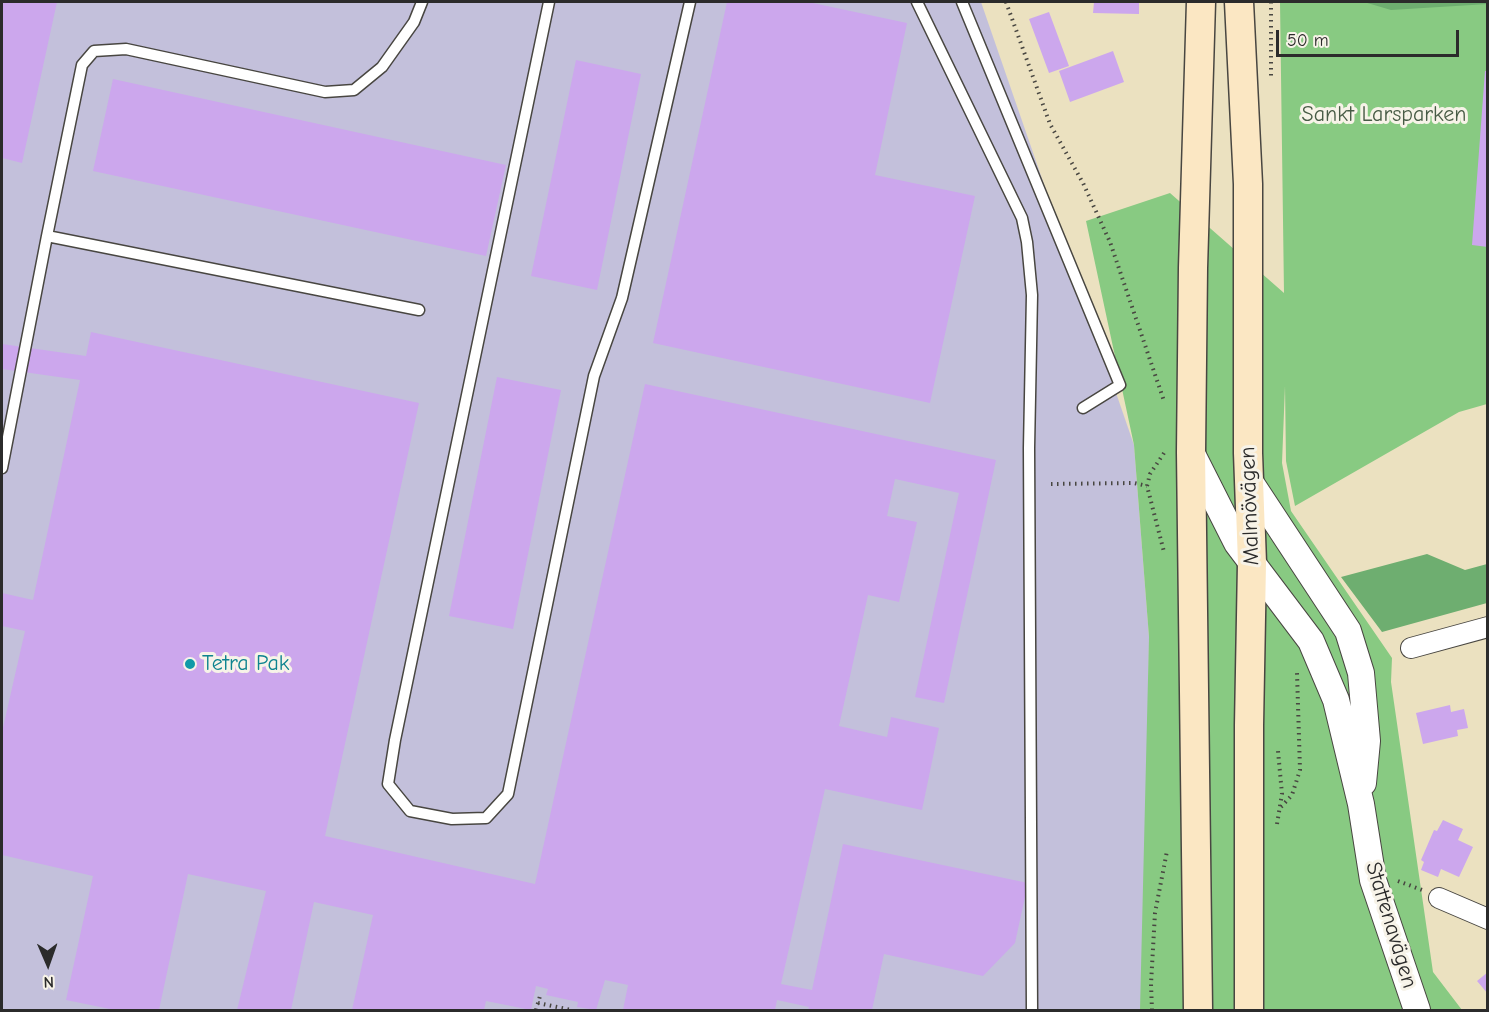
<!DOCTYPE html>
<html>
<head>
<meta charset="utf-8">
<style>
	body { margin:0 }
	#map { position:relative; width:1489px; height:1012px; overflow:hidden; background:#ebe1c0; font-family:"Comic Neue",sans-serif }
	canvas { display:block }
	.frame { position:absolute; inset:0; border:3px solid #2b2b2b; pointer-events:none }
	.north { position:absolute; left:18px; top:934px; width:60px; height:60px; -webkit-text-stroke:4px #f7f3e8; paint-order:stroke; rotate:178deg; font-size:16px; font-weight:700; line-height:24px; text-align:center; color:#2b2b2b }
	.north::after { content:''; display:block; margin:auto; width:21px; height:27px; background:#2b2b2b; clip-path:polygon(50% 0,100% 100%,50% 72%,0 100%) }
	.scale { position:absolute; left:1276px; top:30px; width:183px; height:27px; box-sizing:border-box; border:3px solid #2b2b2b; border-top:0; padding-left:8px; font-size:18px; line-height:21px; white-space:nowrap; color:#2b2b2b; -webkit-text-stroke:4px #f7f3e8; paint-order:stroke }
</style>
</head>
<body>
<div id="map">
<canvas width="1489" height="1012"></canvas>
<div class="frame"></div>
<div class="north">N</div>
<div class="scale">50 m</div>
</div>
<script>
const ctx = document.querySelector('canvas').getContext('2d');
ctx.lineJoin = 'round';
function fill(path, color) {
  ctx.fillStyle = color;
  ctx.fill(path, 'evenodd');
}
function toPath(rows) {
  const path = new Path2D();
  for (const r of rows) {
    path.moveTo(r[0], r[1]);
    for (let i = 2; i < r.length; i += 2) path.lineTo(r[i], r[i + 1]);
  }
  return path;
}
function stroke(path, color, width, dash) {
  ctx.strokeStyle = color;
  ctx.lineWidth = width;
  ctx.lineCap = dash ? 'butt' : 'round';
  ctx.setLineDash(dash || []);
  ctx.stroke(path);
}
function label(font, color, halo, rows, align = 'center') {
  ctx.font = font + ' "Comic Neue",sans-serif';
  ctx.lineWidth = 6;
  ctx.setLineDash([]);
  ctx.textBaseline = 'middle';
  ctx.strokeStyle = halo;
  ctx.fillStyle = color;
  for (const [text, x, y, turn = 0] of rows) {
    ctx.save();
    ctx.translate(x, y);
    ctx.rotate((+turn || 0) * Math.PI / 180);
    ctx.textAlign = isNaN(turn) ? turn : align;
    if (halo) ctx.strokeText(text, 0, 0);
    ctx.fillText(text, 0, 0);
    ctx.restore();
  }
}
fill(toPath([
	[2,2,981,2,1134,445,1149,637,1146,1010,2,1010]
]), '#c3c0db');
fill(toPath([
	[1280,2,1487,2,1487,404,1459,412,1295,506,1286,461,1285,386,1282,463,1291,511,1392,658,1391,682,1433,972,1462,1010,1140,1010,1149,637,1134,445,1086,221,1170,193,1284,293]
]), '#88ca82');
fill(toPath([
	[1364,2,1487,2,1488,4,1391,10],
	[1427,554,1465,570,1487,564,1487,603,1382,632,1341,577]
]), '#6eae70');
fill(toPath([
	[2,2,57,2,22,163,2,158],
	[727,2,808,2,907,23,875,175,975,196,930,403,653,343],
	[1094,2,1139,2,1139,14,1093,13],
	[1049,12,1069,66,1049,73,1029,19],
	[1113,51,1124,82,1070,102,1059,71],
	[576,60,641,74,597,290,531,276],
	[1485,71,1488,71,1488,247,1472,245],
	[113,79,506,165,486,256,93,171],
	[91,332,419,403,325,836,535,884,645,384,996,460,944,703,915,697,959,493,895,479,887,516,917,522,899,602,868,595,839,726,887,737,891,717,939,728,922,810,825,789,781,984,812,990,843,844,1028,883,1015,943,983,976,884,954,872,1010,808,1010,809,1007,777,1000,775,1010,623,1010,628,985,605,980,596,1010,577,1007,578,1002,546,995,548,989,536,986,531,1010,486,1001,484,1010,352,1010,373,915,314,902,291,1010,237,1010,266,891,188,874,159,1010,115,1010,66,1000,93,876,2,855,2,732,25,631,2,626,2,593,33,600,80,380,2,369,2,344,86,356],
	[497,377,561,390,513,629,449,616],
	[1450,705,1451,712,1464,709,1468,728,1457,730,1458,736,1423,744,1416,713],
	[1443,820,1463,829,1458,840,1473,847,1459,877,1441,869,1438,877,1421,870,1424,862,1421,860,1434,830,1437,831],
	[1488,972,1488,994,1477,981]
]), '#cca7ed');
const service = toPath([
	[549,2,395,740,388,784,410,811,452,819,486,818,508,794,594,376,622,298,690,2],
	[917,2,1022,218,1027,242,1032,295,1029,448,1032,1010],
	[962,2,1120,385,1083,408],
	[419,310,47,236,82,65,94,51,126,49,325,92,354,90,382,67,414,22,422,2],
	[2,468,47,236]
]);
const minor = toPath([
	[1411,648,1488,627],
	[1439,898,1488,919]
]);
const tertiary = toPath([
	[1191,452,1237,543,1311,641,1336,700,1361,804,1373,880,1417,1010],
	[1250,482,1348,631,1361,673,1367,741,1363,783]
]);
const secondary = toPath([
	[1239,2,1248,184,1248,453,1252,563,1249,725,1249,1010],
	[1198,1010,1191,452,1193,268,1201,2]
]);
stroke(service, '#484641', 13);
stroke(minor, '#484641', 22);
stroke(tertiary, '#484641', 28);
stroke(secondary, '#484641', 31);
stroke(toPath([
	[1006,2,1050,124,1083,183,1110,242,1164,401],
	[1271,2,1271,76],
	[1164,453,1150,474,1147,486,1164,552],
	[1051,484,1134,483,1147,486],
	[1281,807,1292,795,1300,770,1297,673],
	[1277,824,1282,794,1278,751],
	[1398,881,1422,890],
	[538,1003,571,1010],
	[536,1010,540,996],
	[1152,1010,1151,984,1155,913,1167,851]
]), '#484641', 4, [1.5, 4.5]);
stroke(service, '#fff', 10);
stroke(minor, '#fff', 20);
stroke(tertiary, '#fff', 26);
stroke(secondary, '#fbe7c3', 28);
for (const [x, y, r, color] of [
	[190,664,6,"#0f9aa8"]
]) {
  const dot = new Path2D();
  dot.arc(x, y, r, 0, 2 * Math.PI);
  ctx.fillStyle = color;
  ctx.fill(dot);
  stroke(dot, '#f7f3e8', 2);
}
label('22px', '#475b45', '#f7f3e8', [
	["Sankt Larsparken",1384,115]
]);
label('22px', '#2b2b2b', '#f7f3e8', [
	["Malmövägen",1250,506,-92],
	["Stattenavägen",1391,925,73]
]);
label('22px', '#0d838f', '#f7f3e8', [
	["Tetra Pak",202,664]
], 'left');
</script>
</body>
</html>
